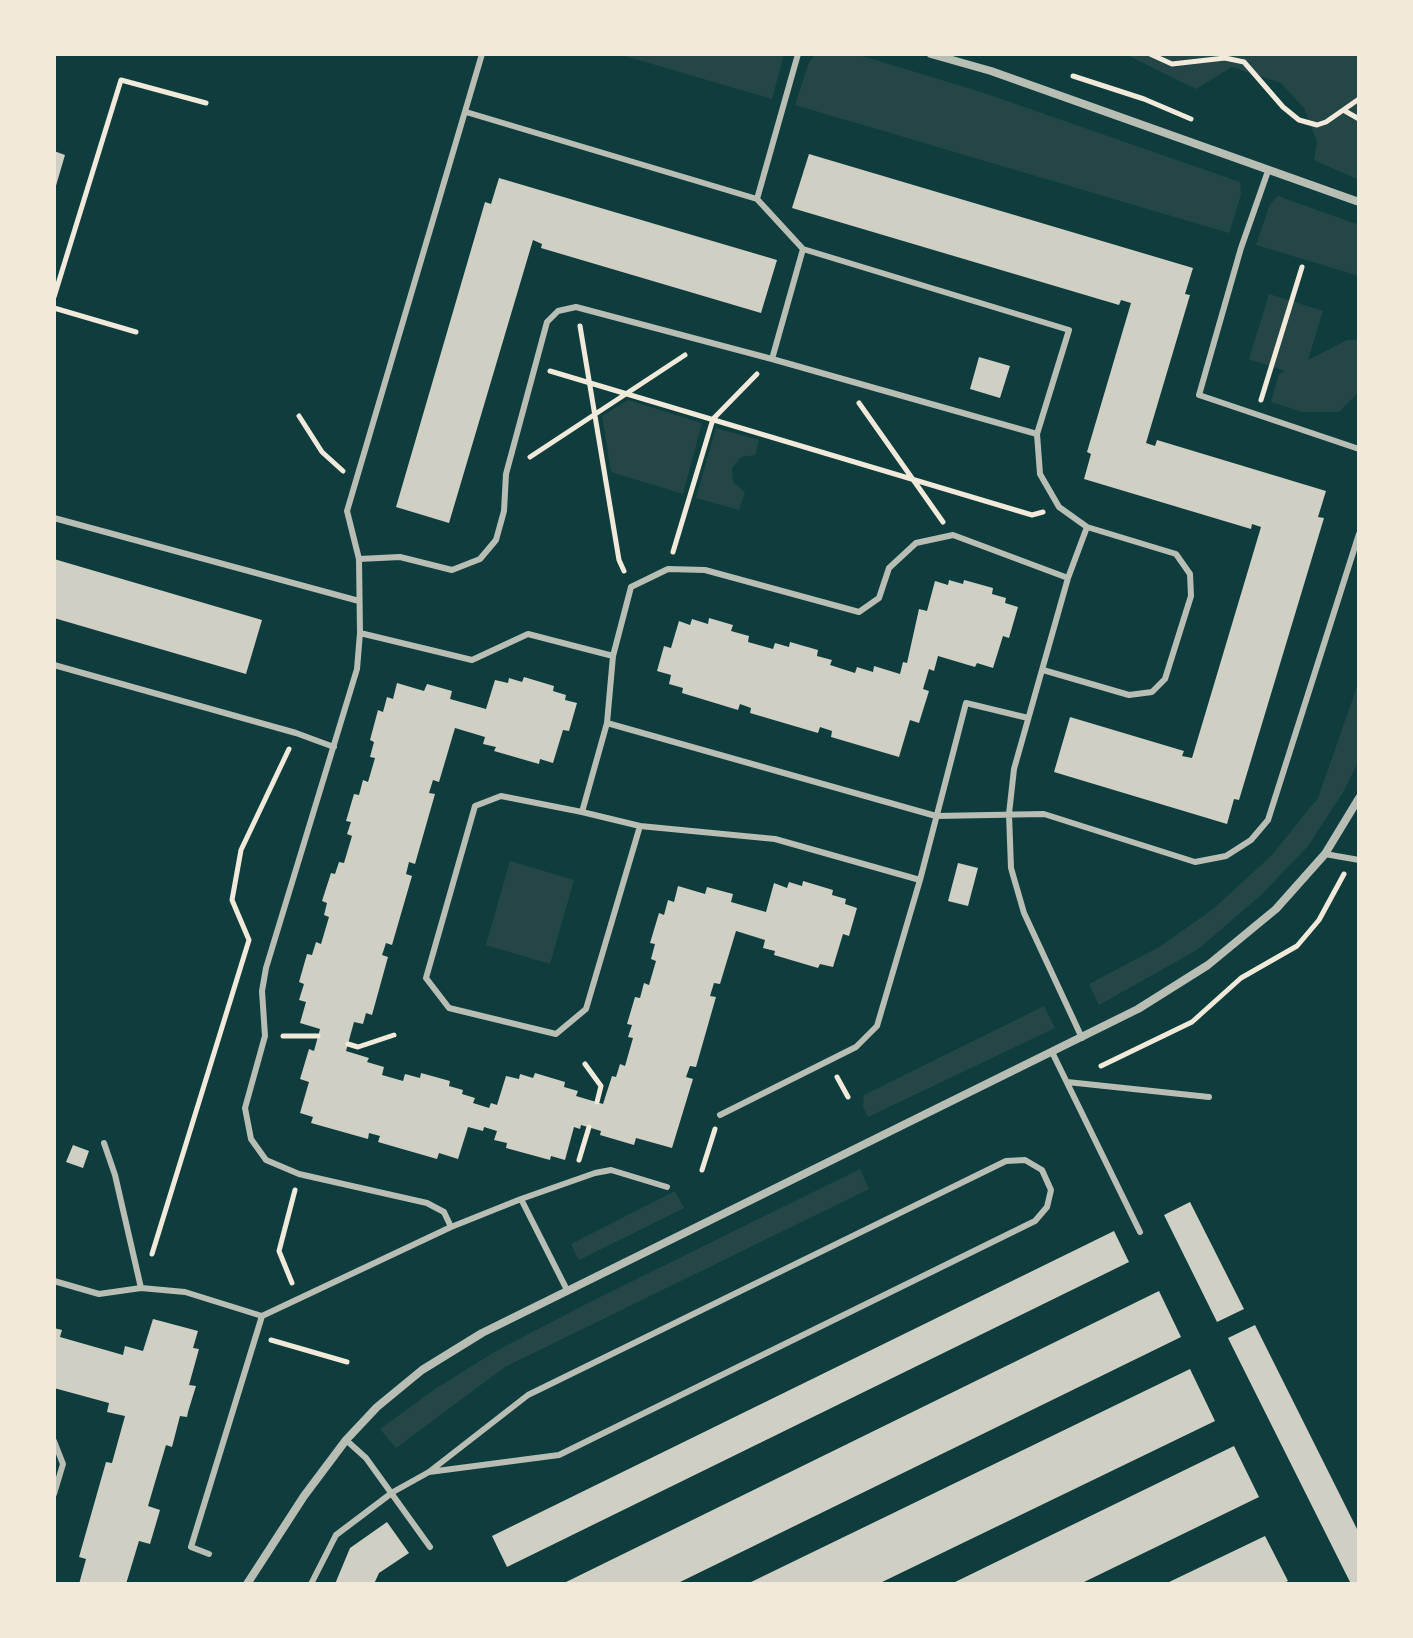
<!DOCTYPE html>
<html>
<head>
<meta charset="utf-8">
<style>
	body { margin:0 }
	#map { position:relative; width:1413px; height:1638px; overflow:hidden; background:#0f3d3e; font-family:"Open Sans",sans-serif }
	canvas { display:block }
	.frame { position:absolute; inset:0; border:56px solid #f1e9da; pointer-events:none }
</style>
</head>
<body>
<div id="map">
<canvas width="1413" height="1638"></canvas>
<div class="frame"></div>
</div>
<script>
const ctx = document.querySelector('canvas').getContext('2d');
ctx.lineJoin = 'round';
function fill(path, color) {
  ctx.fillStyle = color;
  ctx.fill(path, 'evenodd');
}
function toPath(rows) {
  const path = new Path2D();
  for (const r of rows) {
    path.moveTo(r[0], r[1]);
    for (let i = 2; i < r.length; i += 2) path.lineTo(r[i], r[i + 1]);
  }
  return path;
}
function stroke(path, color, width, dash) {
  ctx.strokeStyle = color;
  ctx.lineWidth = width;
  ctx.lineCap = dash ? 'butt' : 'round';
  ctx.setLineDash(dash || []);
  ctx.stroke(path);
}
fill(toPath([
	[618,54,784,54,772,99],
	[816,54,856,54,984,93,1240,182,1241,195,1229,233,795,105,809,62],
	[1125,54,1359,54,1359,180,1314,160,1317,141,1304,108,1281,83,1232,67,1196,89],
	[1278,196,1359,225,1359,276,1256,245,1270,204],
	[1269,294,1323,311,1308,360,1347,340,1359,340,1359,392,1339,412,1302,412,1271,402,1279,374,1285,371,1249,359],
	[628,400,702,423,683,494,611,472,602,416],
	[716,428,759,440,755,455,741,457,732,468,733,482,745,492,739,510,696,498],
	[1359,681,1359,760,1342,794,1308,846,1261,895,1197,950,1099,1005,1089,984,1161,946,1213,909,1271,856,1318,798],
	[510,861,574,880,550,964,486,945],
	[1044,1006,1055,1028,868,1117,863,1107,864,1095],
	[860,1169,869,1189,505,1367,396,1448,380,1429,435,1389,496,1351,590,1302],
	[675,1191,684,1208,579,1260,571,1244]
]), '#244646');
fill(toPath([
	[54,151,65,155,55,189,54,189],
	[809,154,1193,268,1185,294,1190,295,1146,443,1155,446,1157,440,1326,491,1318,517,1324,518,1239,800,1234,799,1227,824,1054,772,1070,717,1184,751,1182,756,1192,758,1261,527,1252,524,1251,529,1084,479,1091,454,1087,452,1131,303,1121,300,1119,305,792,208],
	[499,178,777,260,761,313,541,248,542,244,533,240,449,523,396,507,485,202,491,204],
	[979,357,1010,366,1000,398,970,389],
	[54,559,262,620,246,674,54,618],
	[949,580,963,584,964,580,993,588,992,594,1006,598,1005,603,1018,607,1009,638,1003,636,993,668,977,663,975,667,938,656,934,671,929,669,923,689,929,691,919,723,910,720,899,757,831,737,832,731,820,727,818,733,750,713,751,708,740,704,738,710,682,693,683,688,669,684,671,675,657,671,664,646,671,648,679,621,690,625,692,619,708,624,709,618,733,625,731,631,749,636,748,642,773,649,775,643,789,647,790,642,818,650,817,656,832,660,830,665,855,673,857,667,873,672,874,666,900,674,903,662,907,663,919,609,927,611,935,581,948,585],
	[524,677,554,686,553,691,566,695,565,700,577,703,569,731,563,730,553,763,540,759,539,764,494,751,496,747,483,744,485,737,455,728,439,782,433,780,429,793,435,794,415,864,409,862,406,874,412,876,392,945,386,943,382,955,388,957,372,1015,366,1013,363,1024,354,1022,346,1051,369,1058,367,1062,384,1067,382,1075,403,1081,405,1074,420,1078,421,1073,450,1081,449,1086,463,1090,462,1094,475,1098,473,1103,489,1108,491,1103,497,1105,506,1076,519,1079,520,1074,533,1078,535,1073,565,1082,564,1087,578,1091,576,1096,603,1104,612,1076,616,1077,620,1064,625,1066,633,1038,628,1037,632,1025,627,1024,635,997,640,998,644,983,649,985,656,961,651,959,655,944,650,943,659,913,664,915,668,900,674,902,678,886,705,894,707,887,733,894,731,902,766,912,774,883,787,888,789,882,802,886,803,881,833,890,832,895,846,899,845,904,857,908,849,936,843,934,833,967,820,964,818,968,774,955,775,951,763,948,765,940,736,931,720,984,714,983,710,996,716,997,696,1067,690,1066,686,1077,693,1079,672,1148,636,1138,634,1145,600,1135,601,1131,581,1125,580,1129,574,1127,565,1160,551,1156,550,1160,506,1148,507,1143,494,1140,497,1131,484,1127,483,1131,468,1127,458,1159,439,1153,437,1159,378,1142,380,1136,369,1133,368,1139,311,1123,313,1117,300,1113,309,1082,300,1079,309,1049,314,1051,320,1029,300,1023,306,1002,299,1000,304,984,299,982,307,954,312,955,316,942,321,944,329,917,324,915,327,903,322,901,331,873,335,874,339,862,344,863,352,836,347,834,351,822,346,821,354,794,359,795,363,780,368,782,375,758,370,757,374,742,370,740,378,710,383,712,387,697,393,699,397,683,424,691,427,684,452,691,450,699,486,709,495,680,508,683,509,678,522,682],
	[958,863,978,868,968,906,948,901],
	[73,1145,89,1151,83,1168,66,1162],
	[1190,1202,1244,1309,1217,1322,1164,1215],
	[1114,1231,1129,1262,507,1567,492,1536],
	[1159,1291,1181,1337,676,1584,562,1584],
	[153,1319,198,1331,193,1348,199,1349,189,1385,196,1386,188,1412,187,1417,180,1416,172,1447,166,1445,148,1506,160,1510,150,1544,139,1541,126,1584,79,1584,86,1559,79,1557,106,1462,112,1463,125,1416,107,1412,109,1403,54,1388,54,1328,62,1330,60,1337,123,1355,125,1346,143,1351],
	[1255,1325,1359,1533,1359,1584,1351,1584,1228,1338],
	[1190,1369,1215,1421,878,1584,747,1584],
	[1234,1446,1259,1497,1080,1584,951,1584],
	[387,1522,409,1553,379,1573,374,1584,335,1584,350,1548],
	[1265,1536,1288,1581,1282,1584,1165,1584]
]), '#cfcfc3');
stroke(toPath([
	[1150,54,1172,64,1225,58,1244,62,1283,107,1299,120,1317,125,1326,122,1359,99],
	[1073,76,1144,99,1191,119],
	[1345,111,1359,119],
	[54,297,121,80,206,103],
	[54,308,136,332],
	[580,326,619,560,624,571],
	[550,371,1032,515,1043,512],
	[1261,400,1302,267],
	[859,403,943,522],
	[299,416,322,452,343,471],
	[530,457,685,355],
	[673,552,713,419,757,374],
	[283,1036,318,1036],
	[348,1044,358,1047,394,1035],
	[585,1064,601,1086,597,1102],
	[1101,1066,1192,1022,1241,978,1297,946,1319,920,1344,874],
	[837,1077,848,1097],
	[579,1160,589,1127],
	[702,1170,715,1129],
	[152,1254,249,940,232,900,241,850,289,749],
	[292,1283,279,1251,295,1190],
	[271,1340,347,1362]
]), '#f1e9da', 5);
stroke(toPath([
	[466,112,757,199],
	[1268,171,1241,248,1199,395,1359,449],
	[803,249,1069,330,1037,434,1040,474,1059,507,1087,527,1068,578,1014,769,1009,814,1011,868,1024,913,1082,1038],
	[772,359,1037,434],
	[54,518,359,601],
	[359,559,347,511,482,54],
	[360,633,472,660,528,634,613,656,607,723,582,812,501,796,475,806,426,978,449,1008,556,1034,586,1009,640,826],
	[613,656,631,587,668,569,705,570,859,612,879,598,889,568,916,543,953,535,1068,578],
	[54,665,296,733,334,747],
	[1043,670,1129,695,1152,692,1165,679,1191,596,1190,574,1176,554,1087,527],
	[607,723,936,816,1044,814,1195,862,1226,856,1251,840,1268,820,1359,534],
	[582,812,640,826,775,839,920,880,877,1026,856,1047,720,1115],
	[1325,854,1359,860],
	[920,880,966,703,1028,718],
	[1052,1052,1140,1232],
	[1067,1082,1209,1097],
	[104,1143,115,1175,141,1288],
	[521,1199,595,1173,611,1170,667,1187],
	[451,1227,444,1212,427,1203,299,1174,266,1160,251,1139,245,1108,265,1036,262,991,266,968,357,669,360,633,359,559,400,557,452,570,480,559,496,540,504,511,506,474,547,322,558,311,576,307,772,359,803,249,757,199,798,54],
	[54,1281,99,1294,141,1288,185,1292,262,1316,451,1227,521,1199,567,1290],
	[346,1440,366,1458,430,1547],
	[54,1441,63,1464,54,1494],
	[209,1554,191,1547,262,1316],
	[311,1584,336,1535,393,1492,429,1472,528,1395,1006,1161,1025,1160,1042,1170,1051,1190,1047,1207,1035,1221,559,1455,429,1472]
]), '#b8beb3', 6);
stroke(toPath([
	[931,54,991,71,1359,202],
	[247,1584,304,1496,346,1440,377,1407,422,1370,482,1333,1138,1009,1208,965,1276,909,1325,854,1359,798]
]), '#b8beb3', 8);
</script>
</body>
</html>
